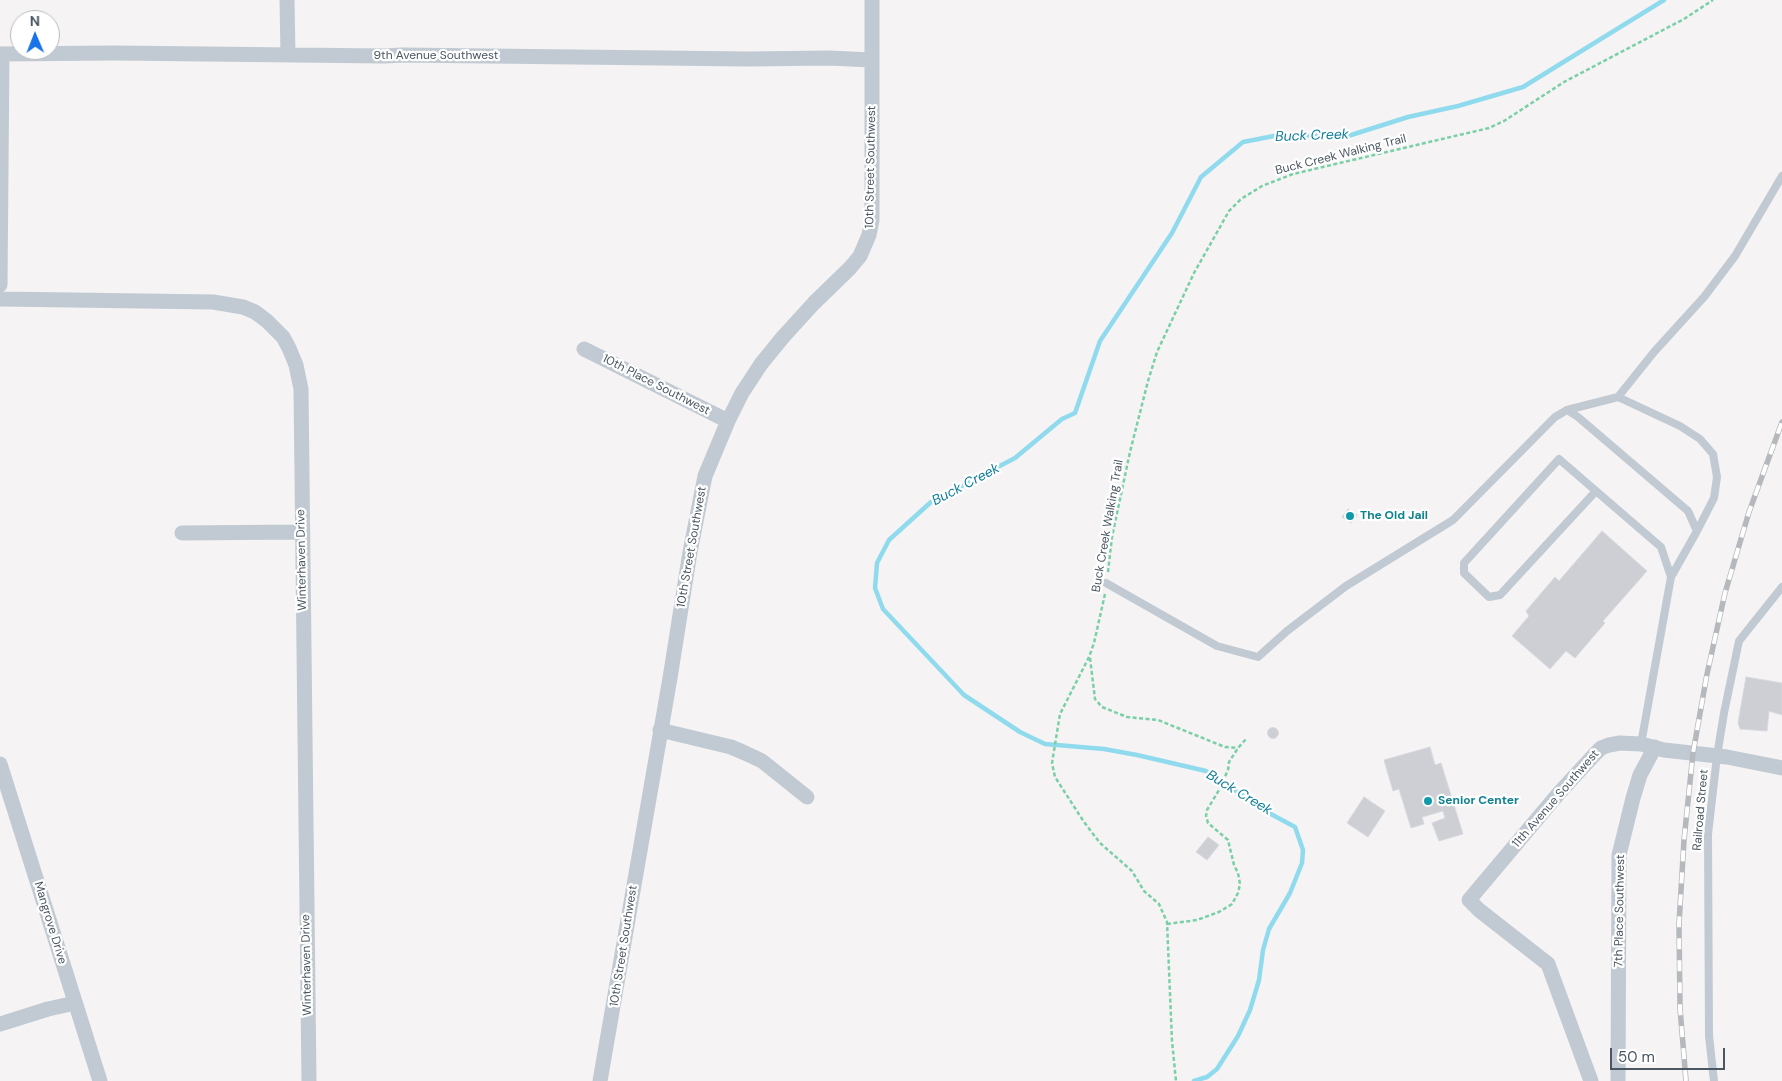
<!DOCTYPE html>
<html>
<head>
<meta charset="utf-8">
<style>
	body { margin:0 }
	#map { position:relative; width:1782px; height:1081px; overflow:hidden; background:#f5f3f3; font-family:"DM Sans",sans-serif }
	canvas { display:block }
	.north { position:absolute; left:10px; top:10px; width:50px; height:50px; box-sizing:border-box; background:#fff; border:1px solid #b7bbc0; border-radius:50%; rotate:359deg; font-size:14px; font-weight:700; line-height:20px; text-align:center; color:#4a5661 }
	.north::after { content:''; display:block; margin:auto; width:18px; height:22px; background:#1a73e8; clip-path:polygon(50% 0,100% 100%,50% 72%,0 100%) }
	.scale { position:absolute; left:1610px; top:1048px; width:115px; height:22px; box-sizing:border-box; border:2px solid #4a5661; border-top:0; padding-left:6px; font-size:15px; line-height:18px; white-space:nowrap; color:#4a5661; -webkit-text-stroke:4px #fff; paint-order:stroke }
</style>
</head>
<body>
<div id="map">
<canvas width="1782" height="1081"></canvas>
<div class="north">N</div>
<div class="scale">50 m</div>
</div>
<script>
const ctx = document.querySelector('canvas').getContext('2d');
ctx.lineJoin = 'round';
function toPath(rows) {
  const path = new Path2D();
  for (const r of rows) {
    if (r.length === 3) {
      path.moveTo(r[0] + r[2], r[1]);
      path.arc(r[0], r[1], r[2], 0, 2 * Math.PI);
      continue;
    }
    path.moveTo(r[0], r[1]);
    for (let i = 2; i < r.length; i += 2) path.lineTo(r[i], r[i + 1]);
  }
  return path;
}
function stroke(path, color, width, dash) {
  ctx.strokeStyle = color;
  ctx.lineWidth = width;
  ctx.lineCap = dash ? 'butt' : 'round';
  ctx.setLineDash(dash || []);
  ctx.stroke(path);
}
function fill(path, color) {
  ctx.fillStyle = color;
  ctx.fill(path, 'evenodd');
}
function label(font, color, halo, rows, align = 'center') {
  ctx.font = font + ' "DM Sans",sans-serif';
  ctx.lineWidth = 4.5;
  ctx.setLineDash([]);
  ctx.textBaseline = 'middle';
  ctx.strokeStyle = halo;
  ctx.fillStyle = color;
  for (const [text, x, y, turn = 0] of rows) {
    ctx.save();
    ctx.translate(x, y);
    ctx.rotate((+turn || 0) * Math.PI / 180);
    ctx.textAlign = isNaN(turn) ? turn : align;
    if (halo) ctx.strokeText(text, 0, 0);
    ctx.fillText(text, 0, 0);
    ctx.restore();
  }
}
stroke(toPath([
	[1194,1081,1207,1077,1217,1069,1238,1036,1250,1010,1259,980,1263,950,1269,929,1290,893,1302,863,1303,850,1295,827,1269,813,1206,771,1137,755,1104,749,1045,744,1020,732,964,695,883,609,875,588,877,563,889,540,931,502,1015,458,1062,419,1075,413,1100,341,1172,233,1201,177,1243,142,1279,135,1348,136,1408,117,1458,106,1523,87,1664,0]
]), '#90daee', 4.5);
const building = toPath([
	[1348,509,1357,515,1351,523,1342,517,1348,509],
	[1602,531,1647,571,1603,621,1605,623,1575,658,1566,651,1550,669,1512,636,1529,616,1526,611,1555,577,1559,581,1602,531],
	[1746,677,1782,683,1782,715,1769,711,1767,731,1740,729,1738,723,1746,677],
	[1273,733,5.5],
	[1430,747,1435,765,1441,763,1463,834,1439,841,1432,823,1445,818,1443,811,1422,817,1424,824,1411,828,1399,789,1393,791,1384,760,1430,747],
	[1364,797,1385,811,1368,837,1347,823,1364,797],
	[1208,837,1219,845,1207,860,1196,852,1208,837]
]);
fill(building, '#cdcfd5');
stroke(building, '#d7d9de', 1);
stroke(toPath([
	[1108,572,1112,537,1130,452,1148,381,1157,352,1194,273,1229,211,1241,199,1262,186,1293,174,1489,128,1504,121,1564,82,1684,19,1713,0],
	[1105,594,1094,643,1089,657,1060,714,1052,763,1055,777,1084,822,1100,843,1132,871,1144,891,1159,904,1167,922,1172,1041,1176,1081],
	[1090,658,1095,699,1102,707,1127,717,1158,720,1225,747,1238,748],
	[1167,924,1197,920,1219,912,1232,904,1238,893,1240,884,1238,873,1234,865,1228,840,1208,823,1206,816,1207,810,1219,790,1228,770,1229,762,1238,748,1246,739]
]), '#7ad0a6', 2.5, [4, 2.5]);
stroke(toPath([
	[1618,397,1680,426,1700,439,1713,454,1717,477,1714,498,1697,531],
	[1567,410,1618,397,1654,352,1704,297,1735,256,1782,176],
	[1596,491,1500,595,1489,597,1464,573,1464,563,1559,459,1596,491,1661,547,1671,577,1641,744],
	[1106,583,1217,646,1258,657,1287,631,1346,586,1453,520,1555,417,1567,410,1578,417,1688,511,1697,531,1671,577],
	[1714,1081,1709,1036,1708,834,1717,756,1724,713,1739,641,1782,587]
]), '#c1cad2', 8);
stroke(toPath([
	[287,0,288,55],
	[0,54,114,53,385,56,402,55,749,59,829,58,872,60],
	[0,285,2,54],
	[0,299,213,302,243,307,255,312,267,321,283,337,289,348,296,365,301,389,309,1081],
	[584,349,728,421],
	[182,533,301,532],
	[660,730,731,747,745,753,762,761,807,797],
	[0,764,100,1081],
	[0,1024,48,1009,75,1003],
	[600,1081,670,678,690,552,705,476,728,421,742,393,761,364,783,337,814,303,850,268,860,256,869,235,872,220,872,0],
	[1591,1081,1548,964,1479,910,1469,900,1559,793,1595,754,1601,748,1609,745,1620,743,1641,744,1664,750,1727,757,1782,768],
	[1618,1081,1619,855,1633,798,1640,775,1655,747]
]), '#c1cad2', 15);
const rail = toPath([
	[1686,1081,1680,1008,1679,924,1684,840,1693,753,1707,674,1725,593,1749,512,1782,422]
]);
stroke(rail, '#b5b8bd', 5.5);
stroke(rail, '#fff', 4, [11]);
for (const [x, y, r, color] of [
	[1350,516,5,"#0f9aa8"],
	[1428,801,5,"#0f9aa8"]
]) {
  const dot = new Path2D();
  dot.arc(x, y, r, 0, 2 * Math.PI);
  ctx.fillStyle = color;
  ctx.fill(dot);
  stroke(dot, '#fff', 2);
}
label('12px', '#4a5661', '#fff', [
	["9th Avenue Southwest",436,56],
	["Buck Creek Walking Trail",1341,155,-14],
	["10th Street Southwest",871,167,-89],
	["10th Place Southwest",656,385,27],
	["Buck Creek Walking Trail",1108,526,-80],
	["10th Street Southwest",692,547,-80],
	["Winterhaven Drive",302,560,-91],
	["11th Avenue Southwest",1556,799,-49],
	["Railroad Street",1701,810,-85],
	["7th Place Southwest",1620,911,-89],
	["Mangrove Drive",50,923,73],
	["10th Street Southwest",624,946,-81],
	["Winterhaven Drive",307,965,-91]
]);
label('bold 12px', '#0d838f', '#fff', [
	["The Old Jail",1360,516],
	["Senior Center",1438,801]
], 'left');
label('italic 14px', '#0c7c9b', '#fff', [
	["Buck Creek",1312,136,-2],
	["Buck Creek",966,485,-28],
	["Buck Creek",1239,793,31]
]);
</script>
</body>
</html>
